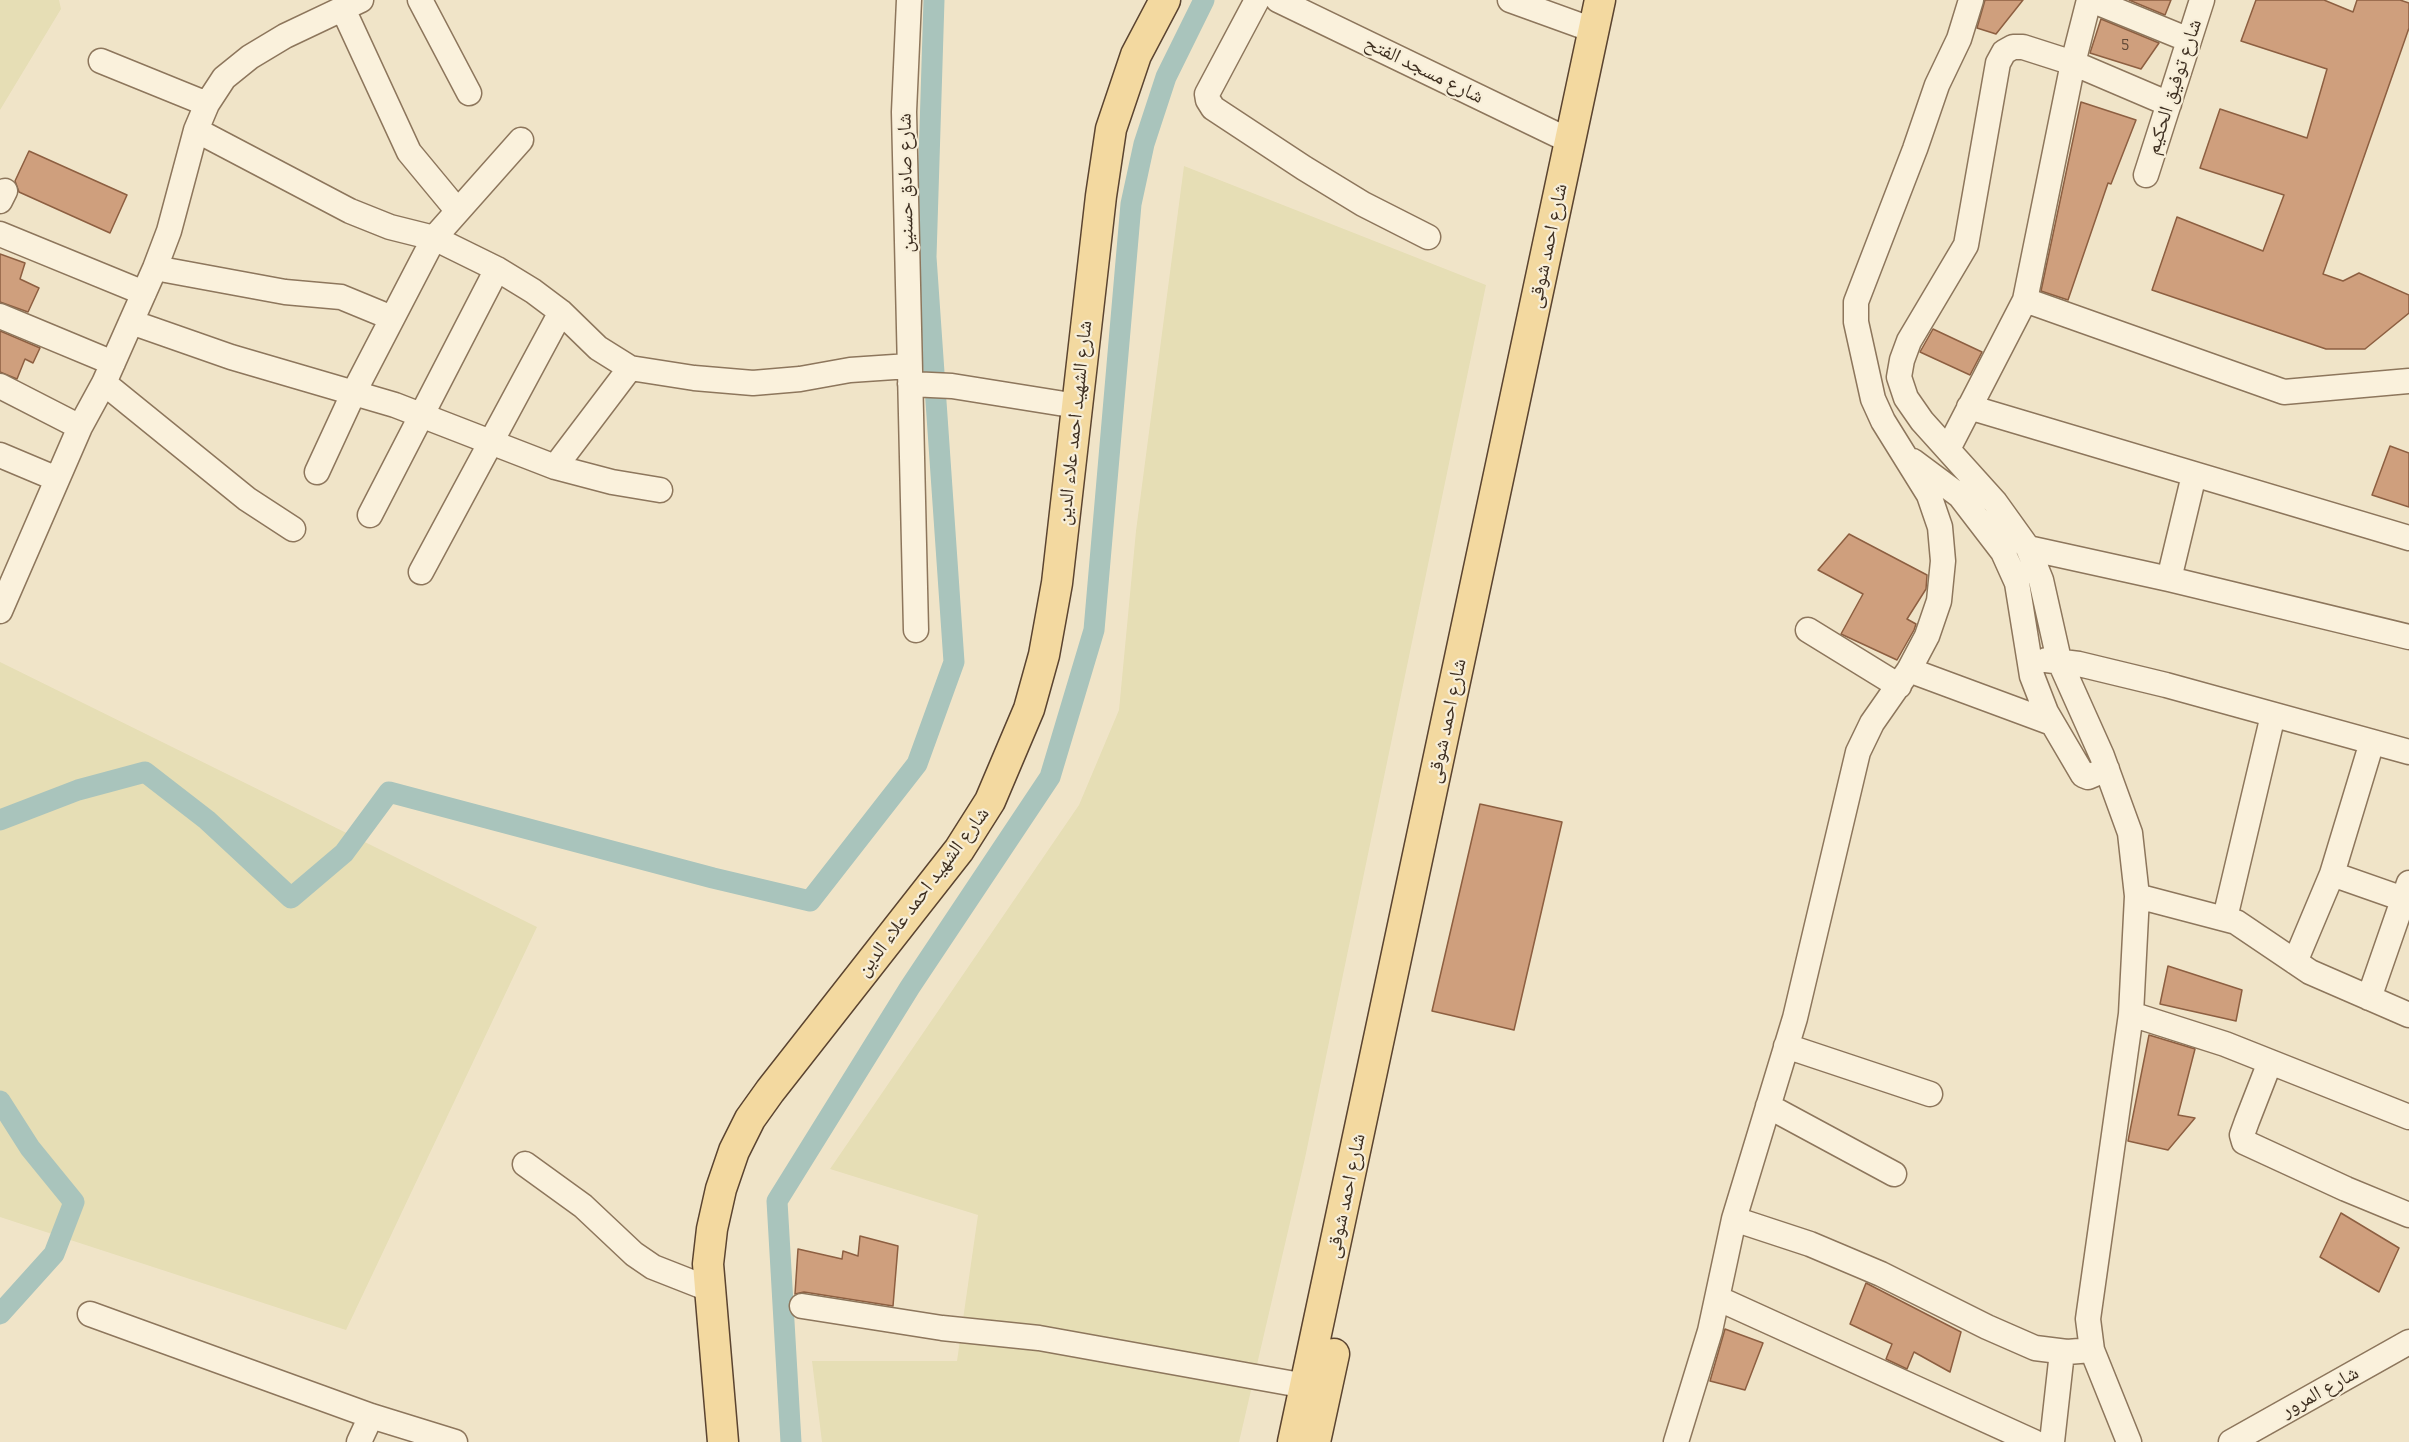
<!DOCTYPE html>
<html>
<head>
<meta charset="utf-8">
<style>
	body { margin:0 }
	canvas { display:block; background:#f0e4c8 }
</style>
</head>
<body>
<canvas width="2409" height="1442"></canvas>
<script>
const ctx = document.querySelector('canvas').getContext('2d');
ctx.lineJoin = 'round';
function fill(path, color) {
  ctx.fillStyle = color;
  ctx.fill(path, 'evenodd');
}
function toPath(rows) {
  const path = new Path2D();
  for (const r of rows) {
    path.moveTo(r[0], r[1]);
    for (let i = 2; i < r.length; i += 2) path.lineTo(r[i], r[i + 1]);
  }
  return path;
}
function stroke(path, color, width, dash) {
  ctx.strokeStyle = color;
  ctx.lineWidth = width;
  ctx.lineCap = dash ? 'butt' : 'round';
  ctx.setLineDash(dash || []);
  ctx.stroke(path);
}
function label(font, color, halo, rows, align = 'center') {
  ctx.font = font + ' "Zilla Slab","Noto Naskh Arabic",serif';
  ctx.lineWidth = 4.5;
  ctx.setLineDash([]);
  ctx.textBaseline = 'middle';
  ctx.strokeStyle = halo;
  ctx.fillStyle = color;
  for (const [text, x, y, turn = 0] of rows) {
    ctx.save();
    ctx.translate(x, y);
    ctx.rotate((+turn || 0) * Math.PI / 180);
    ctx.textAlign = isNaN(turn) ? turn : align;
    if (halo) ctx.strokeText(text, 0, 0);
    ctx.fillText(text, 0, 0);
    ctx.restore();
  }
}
fill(toPath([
	[0,0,59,0,61,9,0,110],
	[1184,166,1486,285,1305,1158,1239,1442,822,1442,812,1361,957,1361,978,1215,830,1169,1079,805,1119,710,1136,531],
	[0,662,537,927,346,1330,0,1217]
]), '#e6deb5');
stroke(toPath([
	[0,820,78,790,145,772,207,820,291,898,344,853,389,792,713,878,810,901,917,764,954,662,926,257,934,0],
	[0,1101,30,1148,74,1202,54,1254,0,1314],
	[791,1442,777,1201,910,987,1050,777,1094,630,1131,204,1144,144,1166,77,1204,0]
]), '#a9c4bc', 21);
const building = toPath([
	[1985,0,2023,0,1996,34,1977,28,1985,0],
	[2129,0,2171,0,2165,15,2129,0],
	[2256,0,2324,0,2353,12,2357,0,2400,0,2409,3,2409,28,2323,274,2343,281,2359,273,2409,295,2409,313,2365,349,2326,349,2152,290,2177,217,2263,251,2284,195,2200,168,2220,109,2307,138,2327,69,2241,41,2256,0],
	[2101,19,2159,43,2141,69,2090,53,2101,19],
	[2081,102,2136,120,2111,184,2108,183,2068,300,2041,291,2081,102],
	[29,151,127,195,110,233,19,192,15,181,29,151],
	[0,254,25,263,20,279,39,288,28,312,0,302,0,254],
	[1933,329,1982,352,1970,375,1920,352,1933,329],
	[0,331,40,348,33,363,25,359,17,379,0,372,0,331],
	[2390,446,2409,453,2409,507,2372,495,2390,446],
	[1849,534,1927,575,1926,589,1907,619,1916,624,1914,630,1897,660,1841,634,1863,594,1818,570,1849,534],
	[1480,804,1562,822,1514,1030,1432,1011,1480,804],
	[2168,966,2242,990,2236,1021,2160,1004,2168,966],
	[2149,1035,2195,1049,2178,1115,2195,1118,2168,1150,2128,1141,2149,1035],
	[2341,1213,2399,1248,2379,1292,2320,1257,2341,1213],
	[860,1236,898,1246,893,1306,804,1292,795,1294,798,1249,842,1259,843,1251,858,1256,860,1236],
	[1866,1283,1961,1332,1950,1372,1914,1352,1907,1369,1886,1359,1892,1344,1850,1324,1866,1283],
	[1725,1329,1763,1343,1745,1390,1710,1381,1725,1329]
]);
fill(building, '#cf9f7d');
stroke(building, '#8d5f41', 1.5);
const minor = toPath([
	[420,0,469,93],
	[909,0,904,112,916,630],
	[1257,0,1207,94,1208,100,1213,108,1304,168,1363,204,1428,237],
	[1278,0,1570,141],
	[1510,0,1593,30],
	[2091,0,2189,40],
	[343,9,409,152,457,210],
	[101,61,207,104],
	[196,130,350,211,390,227,434,238,497,269,533,291,561,312,598,348,630,368,694,378,753,383,800,379,850,370,909,366],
	[2146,175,2202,0],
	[0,201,5,191],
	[0,234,144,293],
	[155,268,285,292,341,297,392,318],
	[2025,300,2284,392,2409,381],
	[0,316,113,363],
	[131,322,231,357,395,405,555,467,612,482,660,490],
	[104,383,247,499,293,529],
	[910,384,952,386,1077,406],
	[0,386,80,427],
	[1969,407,2409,538],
	[1948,449,2025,300,2073,63,2089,0],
	[0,455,57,479],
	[1913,461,1960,496,2003,552,2017,583,2032,676,2046,712,2083,775,2088,777,2107,769],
	[555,467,630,368],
	[317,472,354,392,434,238,521,140],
	[370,515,497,269],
	[2028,548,2169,579,2409,637],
	[421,572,561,312],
	[2169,579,2194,475],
	[0,611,80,427,104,383,155,268,169,231,196,130,207,104,224,78,250,57,285,36,361,0],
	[1808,630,1899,686],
	[2046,660,2079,664,2166,685,2409,752],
	[1909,670,2052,723],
	[2332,874,2409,901],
	[2137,896,2236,922,2310,972,2409,1015],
	[2225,918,2273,715],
	[2295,962,2332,874,2372,742],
	[2369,998,2409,883],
	[2131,1014,2225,1044,2409,1117],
	[1786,1046,1930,1094],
	[2270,1062,2247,1121,2242,1135,2244,1142,2346,1189,2409,1215],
	[1768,1106,1894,1174],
	[525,1164,583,1206,634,1254,653,1267,709,1289],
	[1734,1219,1810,1244,1881,1274,1987,1327,2035,1348,2067,1352,2092,1350],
	[1717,1298,2034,1442],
	[802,1306,942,1328,1039,1338,1306,1386],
	[90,1314,371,1416,455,1442],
	[359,1442,371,1416],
	[1676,1442,1710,1331,1734,1219,1795,1018,1858,752,1872,723,1909,670,1927,636,1939,601,1943,561,1940,527,1929,495,1883,421,1873,399,1856,322,1856,302,1915,149,1937,85,1959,39,1971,0],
	[2052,1442,2062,1352],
	[2129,1442,2092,1350,2088,1319,2131,1014,2137,896,2130,833,2102,756,2059,660,2041,580,2028,548,1995,502,1922,421,1906,398,1899,377,1902,360,1909,341,1966,245,1998,63,2004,52,2013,47,2023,47,2073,63,2169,104],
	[2231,1442,2409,1342]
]);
const major = toPath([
	[723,1442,708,1264,712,1229,721,1189,734,1151,750,1119,770,1091,959,850,990,801,1029,709,1044,655,1057,583,1101,196,1111,129,1136,55,1165,0],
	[1293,1442,1600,0],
	[1315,1442,1334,1354]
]);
stroke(minor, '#8d765c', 27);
stroke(major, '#5b4430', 33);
stroke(minor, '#faf1dc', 24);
stroke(major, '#f3d9a0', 30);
label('16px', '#624a37', null, [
	["5",2125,43]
]);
label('20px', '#3d2e20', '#f7eed8', [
	["شارع مسجد الفتح",1424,70,26],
	["شارع توفيق الحكيم",2174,87,-72],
	["شارع صادق حسنين",906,183,-91],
	["شارع احمد شوقى",1548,246,-78],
	["شارع الشهيد احمد علاء الدين",1075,423,-84],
	["شارع احمد شوقى",1447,721,-78],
	["شارع الشهيد احمد علاء الدين",923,892,-53],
	["شارع احمد شوقى",1346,1196,-78],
	["شارع المرور",2320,1392,-29]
]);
</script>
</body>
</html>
